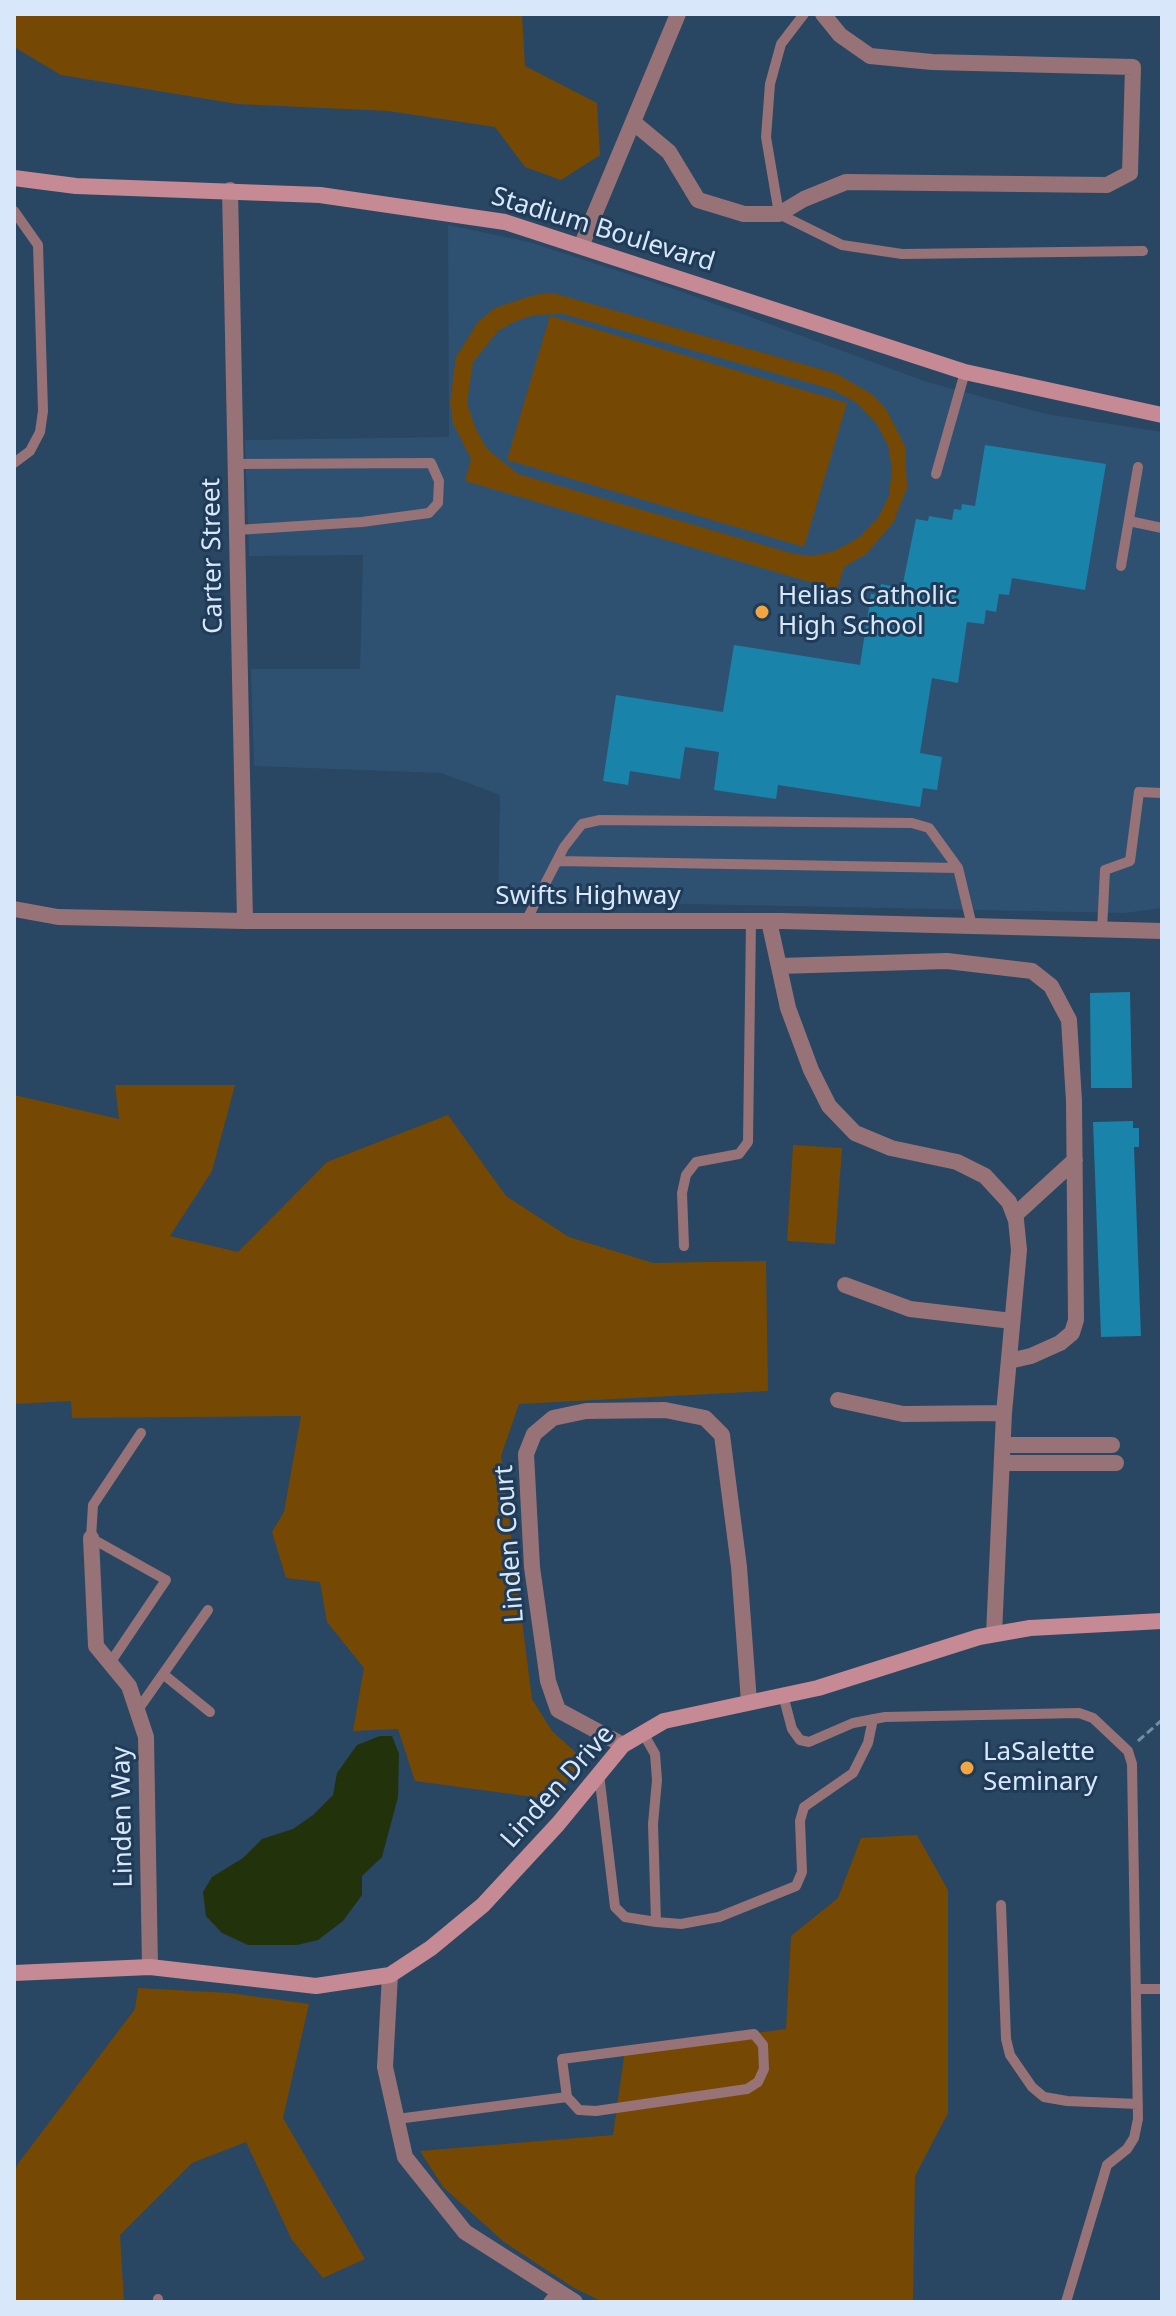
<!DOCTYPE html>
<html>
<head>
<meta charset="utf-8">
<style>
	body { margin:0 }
	#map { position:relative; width:1176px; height:2316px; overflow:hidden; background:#294662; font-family:"Noto Sans",sans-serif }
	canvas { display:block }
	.frame { position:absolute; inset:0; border:16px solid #d8e8fa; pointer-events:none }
</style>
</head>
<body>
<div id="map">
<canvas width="1176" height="2316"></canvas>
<div class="frame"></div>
</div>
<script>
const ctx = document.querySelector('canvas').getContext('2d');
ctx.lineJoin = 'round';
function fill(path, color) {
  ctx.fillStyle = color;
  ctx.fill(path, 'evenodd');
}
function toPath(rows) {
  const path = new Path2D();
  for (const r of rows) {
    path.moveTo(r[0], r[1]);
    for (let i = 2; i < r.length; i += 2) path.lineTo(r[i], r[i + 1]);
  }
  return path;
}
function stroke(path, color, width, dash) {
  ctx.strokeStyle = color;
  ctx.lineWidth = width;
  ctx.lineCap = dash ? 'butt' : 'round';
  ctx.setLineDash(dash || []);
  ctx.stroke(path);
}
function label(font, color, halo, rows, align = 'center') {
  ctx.font = font + ' "Noto Sans",sans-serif';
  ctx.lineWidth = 6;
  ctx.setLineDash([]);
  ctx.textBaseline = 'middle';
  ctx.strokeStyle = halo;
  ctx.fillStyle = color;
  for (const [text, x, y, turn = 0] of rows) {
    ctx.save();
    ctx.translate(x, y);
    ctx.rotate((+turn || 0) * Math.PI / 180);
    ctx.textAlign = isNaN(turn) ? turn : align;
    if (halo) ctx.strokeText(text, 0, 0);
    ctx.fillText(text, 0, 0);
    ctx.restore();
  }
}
fill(toPath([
	[448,225,529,242,677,290,927,382,1046,414,1162,432,1162,908,1125,913,498,900,500,795,441,773,254,766,251,669,360,669,363,555,249,556,245,440,449,437]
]), '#2e5172');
fill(toPath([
	[14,14,522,14,525,66,597,103,600,155,561,180,525,167,495,127,388,111,237,104,61,75,14,47],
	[553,293,837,374,873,395,886,409,905,446,907,488,893,523,866,554,844,567,837,590,465,481,471,459,453,423,450,402,456,357,478,322,495,308,534,295],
	[563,314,831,389,857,403,876,423,888,445,892,468,889,496,878,518,860,537,835,551,813,556,794,554,518,474,487,449,475,427,467,403,473,362,498,331,516,321,534,315],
	[550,316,847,403,804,547,507,460],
	[115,1085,235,1085,212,1171,170,1236,238,1252,327,1162,448,1115,506,1196,569,1237,653,1263,766,1261,768,1391,519,1404,501,1456,532,1699,552,1731,583,1759,555,1800,415,1781,398,1729,353,1731,364,1668,327,1622,320,1582,286,1578,272,1532,284,1512,301,1416,72,1418,71,1401,14,1404,14,1095,119,1119],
	[793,1145,842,1148,835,1244,787,1241],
	[917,1835,948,1890,948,2113,915,2176,913,2302,603,2302,574,2288,504,2242,443,2187,420,2151,613,2135,625,2050,786,2029,791,1936,838,1898,861,1838],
	[138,1988,230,1993,309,2004,283,2118,365,2259,323,2278,292,2240,246,2142,192,2163,120,2235,124,2302,14,2302,14,2175,17,2165,135,2009]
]), '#754903');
fill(toPath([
	[380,1736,392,1736,399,1754,398,1797,382,1857,362,1876,362,1895,343,1921,318,1940,297,1945,248,1945,222,1933,206,1916,203,1892,212,1877,243,1858,262,1839,293,1829,313,1815,333,1795,337,1773,357,1745]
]), '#22330c');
fill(toPath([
	[985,445,1106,464,1085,590,1012,578,1009,595,999,594,996,612,986,610,984,624,967,622,958,683,932,678,920,753,942,757,937,790,923,788,920,807,778,785,776,799,714,790,719,752,685,747,680,779,630,771,628,785,603,781,616,695,723,712,734,645,860,665,871,594,879,595,881,584,902,588,916,519,928,521,929,516,952,520,954,509,961,510,962,504,975,506],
	[1130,992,1132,1088,1091,1088,1090,993],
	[1133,1121,1133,1128,1139,1128,1139,1147,1134,1147,1141,1336,1101,1337,1093,1122]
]), '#1983aa');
stroke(toPath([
	[1138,1741,1162,1720]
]), '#758ca4', 3, [8, 4]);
stroke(toPath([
	[804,14,781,44,770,84,766,137,779,214,842,245,902,254,1143,251],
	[14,211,38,245,43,411,40,432,30,451,14,463],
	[236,464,431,463,439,481,438,503,429,513,362,522,237,530],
	[936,474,965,372],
	[1129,521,1162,528],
	[1121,566,1138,467],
	[557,861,958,868],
	[526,921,564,847,582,824,600,820,811,822,912,823,929,828,958,868,972,926],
	[1102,930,1105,870,1130,861,1139,792,1162,793],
	[684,1246,682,1193,686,1175,696,1162,739,1154,748,1142,751,921],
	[110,1663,166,1580,91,1538,93,1505,141,1433],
	[163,1674,210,1712],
	[783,1695,792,1729,800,1740,809,1742,853,1723,885,1717,1079,1713,1093,1718,1128,1751,1132,1764,1138,2119,1134,2138,1127,2149,1107,2165,1066,2302],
	[137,1711,208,1610],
	[643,1733,655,1754,657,1780,653,1824,656,1922],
	[599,1774,615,1907,625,1917,656,1922,681,1924,719,1917,796,1886,802,1872,800,1821,804,1807,853,1773,868,1743,873,1719],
	[1001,1905,1006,2039,1010,2055,1032,2087,1044,2097,1067,2101,1138,2104],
	[1136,1989,1162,1989],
	[397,2119,567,2097,579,2110,596,2111,747,2089,758,2082,764,2069,763,2045,754,2034,562,2059,567,2097],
	[158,2299,158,2302],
	[548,2302,557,2291]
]), '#977277', 10);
stroke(toPath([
	[633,122,669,152,698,200,744,214,779,214,804,199,846,182,1107,185,1130,173,1133,67,932,62,870,56,840,35,823,14],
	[230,190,245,921],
	[582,244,678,14],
	[14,909,58,917,245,921,782,921,1162,931],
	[769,921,788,1008,811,1070,829,1106,855,1133,891,1148,957,1162,985,1176,1009,1202,1016,1220,1019,1250,1004,1413,994,1634],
	[779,966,947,961,1032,971,1051,986,1069,1020,1074,1101,1076,1320,1072,1333,1060,1343,1031,1356,1009,1361],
	[1015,1215,1075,1160],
	[845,1285,910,1309,1012,1321],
	[838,1400,903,1414,1004,1413],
	[1003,1445,1112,1445],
	[1002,1463,1116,1463],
	[91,1538,96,1646,129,1686,146,1737,150,1967],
	[623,1745,558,1710,548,1681,532,1567,526,1454,534,1434,553,1418,586,1411,665,1410,705,1418,722,1435,739,1567,749,1702],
	[390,1975,385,2067,405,2157,465,2232,575,2302]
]), '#977277', 16);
stroke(toPath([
	[14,178,76,186,320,195,505,222,965,372,1162,415],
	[14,1973,150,1967,316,1986,390,1975,431,1948,483,1905,558,1824,623,1745,664,1721,818,1688,979,1637,1030,1628,1162,1621]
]), '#c58a93', 16);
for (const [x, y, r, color] of [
	[762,612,8,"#f2a541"],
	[967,1768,8,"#f2a541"]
]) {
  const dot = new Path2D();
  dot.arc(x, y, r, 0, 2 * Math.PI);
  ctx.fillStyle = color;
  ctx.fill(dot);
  stroke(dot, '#1f3b57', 3);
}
label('26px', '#d8e8fa', '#1f3b57', [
	["Stadium Boulevard",603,230,17],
	["Carter Street",213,556,-91],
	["Swifts Highway",588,897],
	["Linden Court",510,1544,-94],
	["Linden Drive",558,1787,-48],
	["Linden Way",123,1817,-91]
]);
label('26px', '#d8e8fa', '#1f3b57', [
	["Helias Catholic",778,597],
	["High School",778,627],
	["LaSalette",983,1753],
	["Seminary",983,1783]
], 'left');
</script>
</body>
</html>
